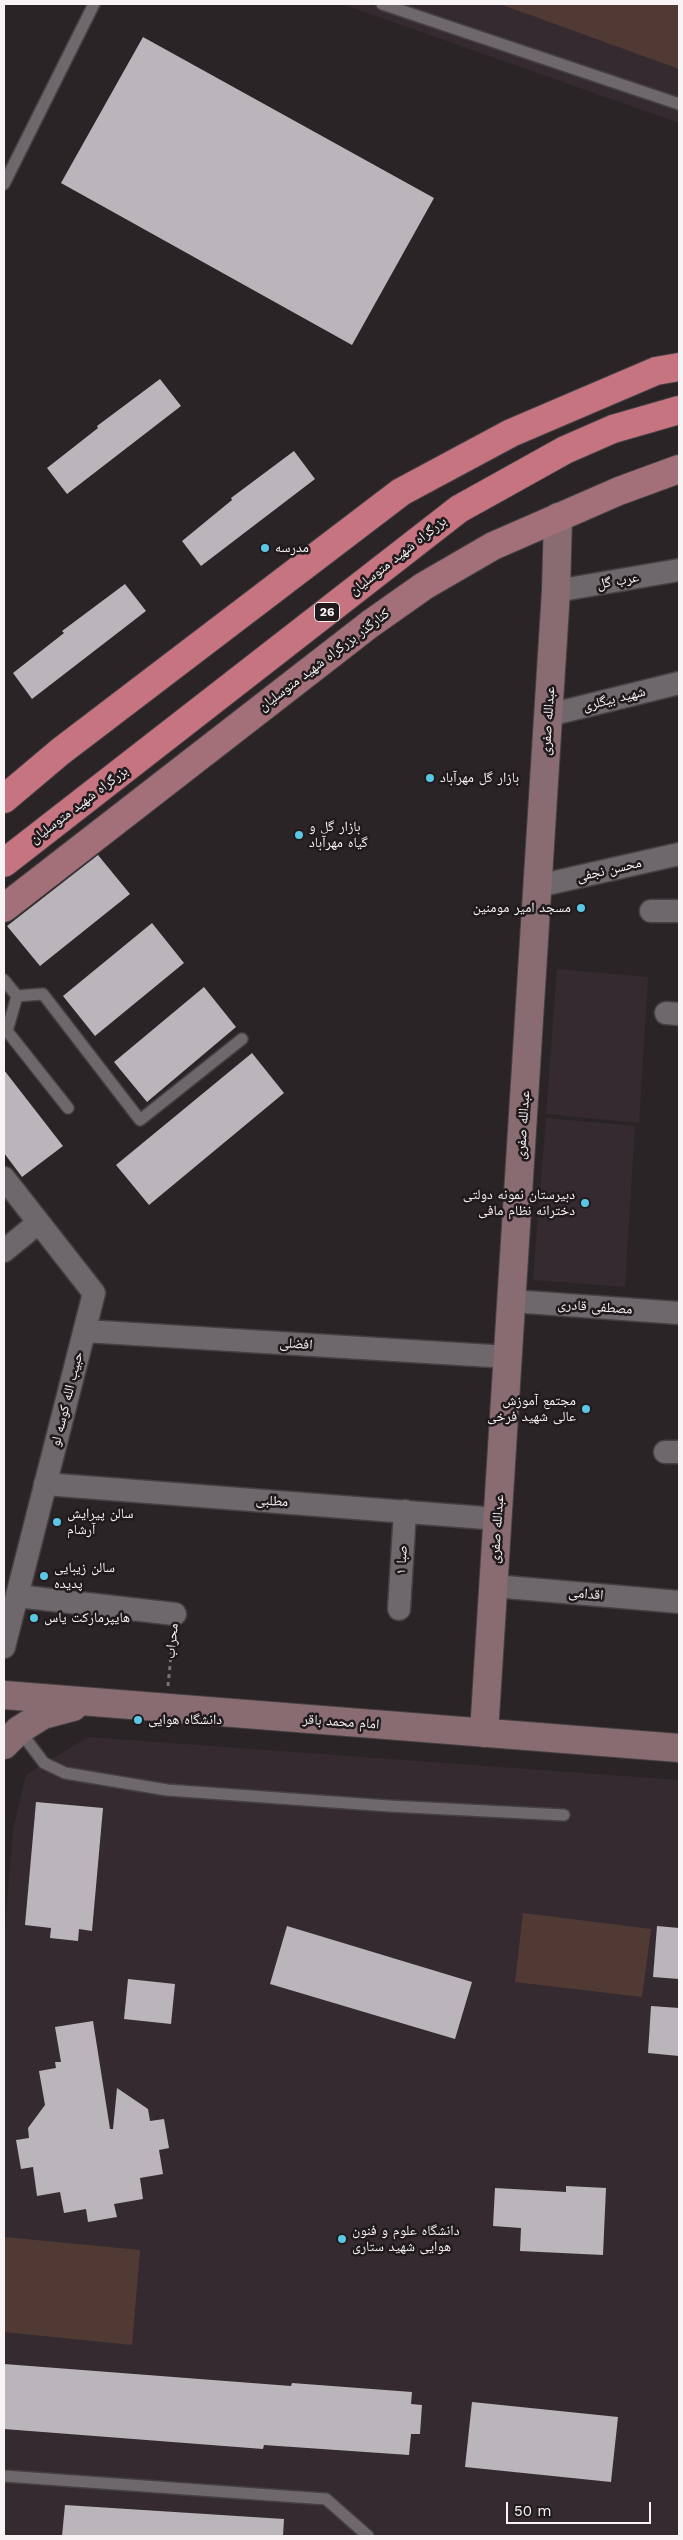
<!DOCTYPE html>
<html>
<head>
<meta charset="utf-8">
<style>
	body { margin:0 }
	#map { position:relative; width:683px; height:2540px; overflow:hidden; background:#2a2427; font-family:"Work Sans",sans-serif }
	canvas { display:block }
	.frame { position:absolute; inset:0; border:5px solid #f8f4f6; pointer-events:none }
	.scale { position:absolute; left:506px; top:2502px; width:145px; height:22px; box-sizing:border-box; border:2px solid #f8f4f6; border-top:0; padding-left:6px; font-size:15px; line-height:18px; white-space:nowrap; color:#f8f4f6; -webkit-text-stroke:4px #201a1d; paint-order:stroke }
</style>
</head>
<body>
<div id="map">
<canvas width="683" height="2540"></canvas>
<div class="frame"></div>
<div class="scale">50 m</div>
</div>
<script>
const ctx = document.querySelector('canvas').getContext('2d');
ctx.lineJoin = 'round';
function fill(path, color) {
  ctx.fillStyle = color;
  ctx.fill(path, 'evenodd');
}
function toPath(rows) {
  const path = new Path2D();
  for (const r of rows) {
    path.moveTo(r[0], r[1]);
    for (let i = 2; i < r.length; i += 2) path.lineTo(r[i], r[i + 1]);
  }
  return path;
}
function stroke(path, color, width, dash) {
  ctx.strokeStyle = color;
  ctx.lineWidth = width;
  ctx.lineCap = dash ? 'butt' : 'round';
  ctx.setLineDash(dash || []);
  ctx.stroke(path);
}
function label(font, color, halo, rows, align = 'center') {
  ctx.font = font + ' "Work Sans","Noto Naskh Arabic",sans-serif';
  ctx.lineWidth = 5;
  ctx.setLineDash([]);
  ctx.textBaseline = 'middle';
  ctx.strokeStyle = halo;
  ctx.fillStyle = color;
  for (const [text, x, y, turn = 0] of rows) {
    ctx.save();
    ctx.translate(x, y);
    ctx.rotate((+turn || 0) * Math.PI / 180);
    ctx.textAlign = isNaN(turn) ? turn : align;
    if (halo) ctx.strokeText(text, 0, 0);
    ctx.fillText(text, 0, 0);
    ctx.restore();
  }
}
fill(toPath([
	[342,4,679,4,679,123],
	[557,969,648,977,639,1123,546,1114],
	[546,1118,635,1126,625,1287,533,1280],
	[88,1737,679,1780,679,2536,4,2536,4,1941,13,1829,26,1775]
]), '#362a31');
fill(toPath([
	[500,4,679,4,679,69],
	[523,1913,651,1929,642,1997,515,1982],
	[4,2237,140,2250,132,2345,4,2332]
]), '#523a34');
fill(toPath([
	[143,37,434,198,352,345,61,183],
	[160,379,181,406,67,494,47,468,98,428,97,426],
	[294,451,315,479,201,566,182,541,232,500,231,498],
	[125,584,146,611,32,699,13,673,64,633,62,631],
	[98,855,130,894,40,966,7,926],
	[152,923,184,963,95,1036,63,996],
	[204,987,236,1027,147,1102,114,1062],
	[252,1053,284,1093,149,1205,116,1165],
	[4,1070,63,1146,22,1177,4,1153],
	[36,1802,103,1808,92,1931,79,1929,78,1941,50,1938,51,1928,25,1925],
	[287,1926,472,1982,455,2039,270,1984],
	[657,1926,679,1928,679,1979,653,1977],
	[128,1979,175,1984,171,2024,124,2019],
	[651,2006,679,2008,679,2056,648,2053],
	[93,2021,110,2129,113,2129,117,2088,148,2109,150,2121,164,2119,169,2148,159,2150,163,2174,140,2178,143,2199,114,2204,117,2217,88,2222,86,2209,64,2213,60,2192,37,2196,33,2167,21,2169,16,2140,29,2138,28,2128,45,2105,39,2071,56,2068,55,2062,61,2062,55,2027],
	[566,2186,606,2188,603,2255,520,2251,521,2228,493,2226,495,2188,566,2192],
	[4,2364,291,2386,292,2383,412,2392,411,2404,422,2405,420,2434,411,2434,409,2455,264,2445,263,2449,4,2429],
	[472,2402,618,2417,611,2482,465,2467],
	[65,2505,284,2519,283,2536,62,2536]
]), '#bab5bb');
const lane = toPath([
	[382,4,679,104],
	[4,184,94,4],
	[4,980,17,996,7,1031,68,1108],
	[17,996,43,994,140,1120,242,1039],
	[19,1730,44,1763,65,1773,167,1790,389,1806,564,1815],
	[4,2476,326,2499,368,2536]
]);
const street = toPath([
	[556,591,679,570],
	[549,715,679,683],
	[538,886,679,854],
	[651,911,679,911],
	[666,1013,679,1014],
	[4,1178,94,1293,4,1647],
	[4,1251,38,1223],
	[512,1301,679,1313],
	[85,1331,508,1357],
	[665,1452,679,1452],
	[45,1484,498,1519],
	[494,1586,679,1602],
	[17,1596,175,1614],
	[399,1609,405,1511]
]);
const secondary = toPath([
	[4,1695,679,1748],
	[484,1733,556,591,558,517],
	[4,1745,19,1730,43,1715,73,1707]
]);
const primary = toPath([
	[4,908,370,624,424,586,493,546,619,491,679,469]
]);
const highway = toPath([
	[4,799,61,751,401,492,511,433,656,371,679,367],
	[4,863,459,509,565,450,613,429,679,410]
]);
stroke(lane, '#454043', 14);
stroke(street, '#454043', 25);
stroke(secondary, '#454043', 30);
stroke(primary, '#454043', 30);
stroke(highway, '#454043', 30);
stroke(toPath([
	[168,1686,173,1635]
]), '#767174', 3, [4, 4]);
stroke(lane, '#6e676b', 11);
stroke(street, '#6e676b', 22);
stroke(secondary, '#896b72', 28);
stroke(primary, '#a36f78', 28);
stroke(highway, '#c77481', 28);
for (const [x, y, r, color] of [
	[265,548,5,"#5ac8e5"],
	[430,778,5,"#5ac8e5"],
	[299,835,5,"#5ac8e5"],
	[581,908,5,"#5ac8e5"],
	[585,1203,5,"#5ac8e5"],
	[586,1409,5,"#5ac8e5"],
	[57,1522,5,"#5ac8e5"],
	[44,1576,5,"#5ac8e5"],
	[34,1618,5,"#5ac8e5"],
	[138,1720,5,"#5ac8e5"],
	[342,2239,5,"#5ac8e5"]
]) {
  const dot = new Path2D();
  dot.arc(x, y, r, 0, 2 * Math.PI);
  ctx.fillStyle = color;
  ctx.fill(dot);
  stroke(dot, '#201a1d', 2);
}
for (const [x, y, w] of [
	[327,612,25]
]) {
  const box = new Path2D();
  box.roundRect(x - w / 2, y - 9.5, w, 19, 4);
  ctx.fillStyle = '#201a1d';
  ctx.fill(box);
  stroke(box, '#f8f4f6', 1);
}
label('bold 12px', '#f8f4f6', null, [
	["26",327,612]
]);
label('14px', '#f8f4f6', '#201a1d', [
	["مدرسه",275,548],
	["بازار گل مهرآباد",440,778],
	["بازار گل و",309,827],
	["گیاه مهرآباد",309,843],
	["مسجد امیر مومنین",571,908,"right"],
	["دبیرستان نمونه دولتی",575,1195,"right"],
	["دخترانه نظام مافی",575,1211,"right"],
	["مجتمع آموزش",576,1401,"right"],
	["عالی شهید فرخی",576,1417,"right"],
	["سالن پیرایش",67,1514],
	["آرشام",67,1530],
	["سالن زیبایی",54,1568],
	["پدیده",54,1584],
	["هایپرمارکت یاس",44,1618],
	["دانشگاه هوایی",148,1720],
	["دانشگاه علوم و فنون",352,2231],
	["هوایی شهید ستاری",352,2247]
], 'left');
label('14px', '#f8f4f6', '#201a1d', [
	["بزرگراه شهید متوسلیان",398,556,-38],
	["عرب گل",618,581,-10],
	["کنارگذر بزرگراه شهید متوسلیان",324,660,-37],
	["شهید بیگلری",614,699,-14],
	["عبدالله صفری",548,721,-86],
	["بزرگراه شهید متوسلیان",79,805,-37],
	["محسن نجفی",609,870,-13],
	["عبدالله صفری",523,1125,-86],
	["مصطفی قادری",595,1307,4],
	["افضلی",296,1344,4],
	["حبیب الله کوسه لو",67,1399,-76],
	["مطلبی",272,1501,4],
	["عبدالله صفری",497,1529,-86],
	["صبا ۱",402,1560,-86],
	["اقدامی",586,1594,5],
	["محراب",172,1641,-84],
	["امام محمد باقر",341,1722,4]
]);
</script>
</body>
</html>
